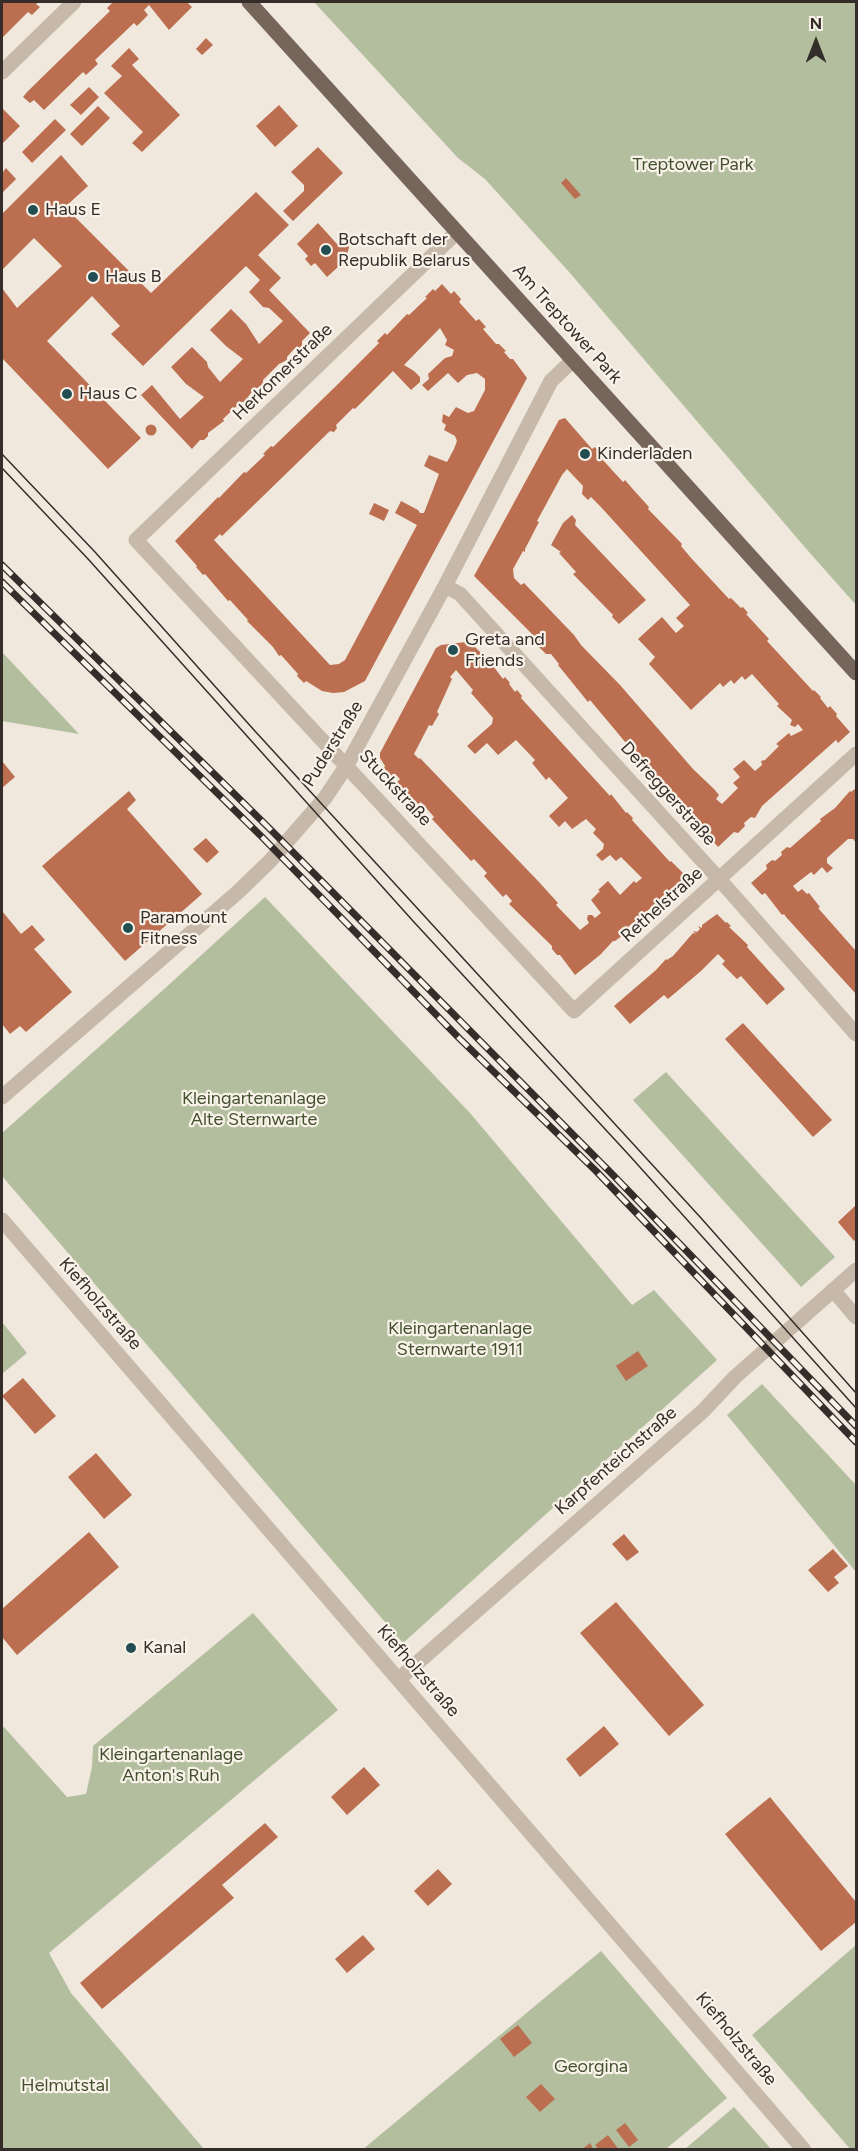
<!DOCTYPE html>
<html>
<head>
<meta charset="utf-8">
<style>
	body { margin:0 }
	#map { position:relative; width:858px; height:2151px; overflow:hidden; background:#f0e8dd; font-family:Figtree,sans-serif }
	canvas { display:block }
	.frame { position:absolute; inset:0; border:3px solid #352d29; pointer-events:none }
	.north { position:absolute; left:786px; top:12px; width:60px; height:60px; -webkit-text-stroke:4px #f8f2e9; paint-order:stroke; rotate:0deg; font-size:16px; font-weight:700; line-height:24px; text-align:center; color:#352d29 }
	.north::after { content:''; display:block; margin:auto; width:21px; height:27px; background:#352d29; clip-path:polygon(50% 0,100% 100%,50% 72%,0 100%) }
</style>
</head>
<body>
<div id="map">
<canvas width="858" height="2151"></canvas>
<div class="frame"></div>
<div class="north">N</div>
</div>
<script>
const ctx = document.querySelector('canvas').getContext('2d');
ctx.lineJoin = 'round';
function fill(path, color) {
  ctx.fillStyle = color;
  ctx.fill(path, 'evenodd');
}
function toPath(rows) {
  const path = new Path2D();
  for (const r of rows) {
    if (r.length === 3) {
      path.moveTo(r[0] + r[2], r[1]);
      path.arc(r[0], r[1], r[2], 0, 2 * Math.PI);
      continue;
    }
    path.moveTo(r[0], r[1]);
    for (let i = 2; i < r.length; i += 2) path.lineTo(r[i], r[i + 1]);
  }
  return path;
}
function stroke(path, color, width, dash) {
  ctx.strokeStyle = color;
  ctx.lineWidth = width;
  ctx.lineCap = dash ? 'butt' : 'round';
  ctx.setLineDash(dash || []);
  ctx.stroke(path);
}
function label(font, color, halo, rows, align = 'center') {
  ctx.font = font + ' Figtree,sans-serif';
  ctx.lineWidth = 4.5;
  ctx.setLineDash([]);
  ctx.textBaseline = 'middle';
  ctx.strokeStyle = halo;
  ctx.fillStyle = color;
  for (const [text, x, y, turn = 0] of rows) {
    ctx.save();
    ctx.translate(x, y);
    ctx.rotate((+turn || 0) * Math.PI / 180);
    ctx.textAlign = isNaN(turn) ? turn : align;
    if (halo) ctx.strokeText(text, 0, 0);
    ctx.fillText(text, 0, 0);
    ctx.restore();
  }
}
fill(toPath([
	[314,2,856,2,856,605,809,552,570,273,485,179,458,158],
	[2,652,79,734,2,721],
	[265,897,470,1113,632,1305,654,1290,717,1360,403,1643,2,1176,2,1133,162,991],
	[666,1072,835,1257,801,1287,633,1100],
	[2,1322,27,1353,2,1374],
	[762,1384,856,1485,856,1572,727,1415],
	[253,1613,338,1710,49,1953,71,1993,204,2149,2,2149,2,1725,67,1797,86,1794,92,1767,93,1746],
	[856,1945,856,2149,851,2150,752,2035],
	[601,1951,727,2098,666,2149,362,2150],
	[734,2107,771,2149,685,2149]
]), '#b2be9e');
fill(toPath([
	[2,2,39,2,36,4,40,7,32,15,28,12,2,38],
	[113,2,187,2,192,7,169,30,149,5,144,10,148,15,137,26,134,23,95,60,98,64,86,75,83,72,44,110,34,100,30,103,23,97,27,92,110,11,107,8],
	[206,38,213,45,202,55,196,49],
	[129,48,139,59,132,65,180,115,142,152,132,143,143,132,104,93,122,76,111,66],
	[89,87,99,97,81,115,70,105],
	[279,105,298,126,275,147,256,126],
	[98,106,110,118,82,146,70,134],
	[2,108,20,126,2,144],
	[55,119,66,130,32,163,22,152],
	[318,147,343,173,293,221,283,211,304,191,304,185,291,172],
	[61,155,88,186,65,207,151,293,256,192,289,225,258,255,281,278,269,290,310,333,302,341,302,346,298,350,294,349,287,357,287,360,279,364,263,380,263,383,259,388,255,388,244,402,241,402,223,419,224,421,208,433,208,436,204,440,200,440,192,449,141,395,152,385,180,419,204,397,186,384,171,367,192,347,207,362,208,367,220,382,243,359,226,346,210,330,231,309,246,324,259,344,283,321,269,308,263,307,249,292,260,280,246,266,143,366,111,334,120,326,92,296,47,341,141,438,108,469,2,358,2,288,17,308,62,266,34,238,2,270,2,214],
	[6,168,16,179,2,193,2,173],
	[566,178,581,195,575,199,561,183],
	[318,223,337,244,344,242,349,247,347,255,349,257,327,277,315,263,311,266,305,259,308,256,297,244],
	[442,284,451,294,454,291,461,299,459,302,476,321,479,319,486,327,483,329,496,344,499,344,506,351,504,352,510,359,513,359,527,378,365,681,344,692,333,693,322,691,306,681,304,683,297,676,298,674,281,655,279,656,273,647,247,621,248,620,230,600,228,601,205,574,203,575,196,567,197,566,175,541,218,497,219,498,244,472,246,473,265,455,263,454,271,446,273,447,334,388,379,343,377,341,385,333,387,335,407,314,409,315,427,298,425,297,433,289,435,291],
	[440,328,447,340,445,345,454,350,452,356,445,358,428,374,429,379,422,385,428,391,448,373,458,383,467,375,477,373,485,379,485,390,474,411,468,413,456,407,449,417,443,414,442,422,446,425,444,430,455,436,457,441,454,449,447,462,429,455,424,466,439,474,424,513,420,513,418,510,401,501,395,513,417,525,345,660,339,664,330,665,214,540,220,534,222,536,330,431,334,432,337,428,336,425,353,408,355,409,393,371,411,390,420,382,420,377,414,371,404,365],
	[565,418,592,449,595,447,603,456,601,458,623,482,625,480,631,487,649,507,648,509,682,544,681,546,692,559,729,599,731,598,741,608,743,607,748,613,746,614,769,639,767,641,813,691,814,690,821,697,820,698,828,708,830,706,837,714,836,716,850,732,838,743,836,740,762,806,755,818,751,817,744,823,745,826,738,833,734,832,718,847,707,834,710,832,651,771,653,770,627,741,626,743,590,700,588,702,558,665,559,664,551,654,546,654,538,646,541,643,474,576,559,420],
	[567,469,583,486,582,494,588,500,591,497,600,506,690,605,676,618,684,626,676,633,662,617,638,639,655,657,649,664,691,710,720,683,723,687,731,680,734,684,742,676,745,680,752,674,779,704,777,706,792,720,790,725,795,727,798,724,803,730,791,736,789,733,776,744,779,746,765,760,761,761,762,765,755,771,744,760,733,769,740,777,733,783,738,788,722,804,716,799,719,795,714,789,693,769,620,685,581,645,574,635,524,583,521,585,514,578,513,569,523,551,525,552,525,549,539,522,537,521,562,475],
	[151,430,5.5],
	[374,503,389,510,384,521,369,514],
	[572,515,576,520,575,525,646,600,619,624,612,617,613,615,573,574,576,572,559,553,561,552,551,545,563,523],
	[466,642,472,644,483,655,484,654,503,679,505,677,510,683,509,684,515,692,517,690,522,696,521,698,610,796,611,794,626,813,627,812,633,818,632,820,670,862,671,861,686,876,667,896,665,894,642,916,630,925,623,935,615,941,613,941,600,955,575,975,560,955,557,955,552,949,552,946,509,904,512,901,506,894,503,897,484,876,487,873,474,859,471,861,432,819,434,817,421,802,418,804,397,782,400,779,395,774,392,777,384,768,385,766,380,758,380,753,436,648,441,645],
	[456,670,473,690,471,693,493,718,492,724,467,746,475,754,487,743,498,755,516,740,535,760,532,763,546,780,549,777,568,798,549,816,559,827,565,821,572,829,586,819,596,829,593,833,604,844,603,849,596,855,602,861,610,855,616,861,621,857,642,878,636,883,634,881,620,895,608,881,598,890,600,891,591,900,601,913,595,918,592,915,588,915,587,919,589,923,580,930,556,905,558,903,539,882,420,758,419,759,414,754,429,725,432,726,439,714,437,712,452,679,450,677],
	[2,761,15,777,2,788],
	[856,788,856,843,853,839,848,839,827,858,827,863,833,868,827,873,822,867,814,875,811,872,793,886,798,892,802,889,807,894,809,893,820,907,818,908,856,951,856,994,786,917,784,914,782,915,765,893,762,895,751,883,767,869,766,865,772,860,775,861,782,855,781,852,787,847,790,848,821,821,820,819,835,808,850,791,851,792],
	[129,791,136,800,127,809,202,894,125,961,42,866],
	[206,838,219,852,207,863,193,849],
	[2,911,21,934,32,925,45,940,34,949,72,992,26,1032,20,1026,10,1034,2,1024],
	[717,914,726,923,727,922,731,926,729,927,748,945,747,947,785,989,767,1005,741,976,737,979,722,964,725,961,718,954,701,971,668,999,664,995,630,1024,614,1006,656,970,666,959,667,960,673,956,693,933,696,934,693,931,697,932,700,929,698,926,702,928,702,925],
	[743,1023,832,1120,813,1137,725,1039],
	[856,1205,856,1239,854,1241,838,1222],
	[638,1351,648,1366,626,1381,616,1366],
	[23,1378,56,1416,35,1434,2,1396],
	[96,1453,132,1495,104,1519,68,1477],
	[89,1532,119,1567,17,1655,2,1637,2,1609],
	[624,1534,639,1552,627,1561,612,1544],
	[833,1549,848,1566,834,1577,839,1583,828,1592,808,1570],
	[616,1602,704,1705,669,1736,580,1633],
	[604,1726,619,1744,580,1777,566,1759],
	[364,1767,380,1785,347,1815,331,1797],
	[770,1797,856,1902,856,1922,821,1951,725,1834],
	[265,1823,278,1837,222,1885,234,1898,102,2009,80,1983],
	[438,1869,452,1884,428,1906,414,1891],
	[363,1935,375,1949,347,1973,335,1959],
	[518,2025,532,2043,514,2057,500,2039],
	[541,2084,555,2099,540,2112,526,2097],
	[625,2123,638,2140,629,2147,616,2130],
	[608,2135,619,2150,599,2150,595,2145],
	[590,2143,594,2150,581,2150]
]), '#bb6f50');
stroke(toPath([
	[2,72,74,2],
	[457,232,136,540,574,1011,856,754],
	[445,586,460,594,719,879,856,1034],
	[2,1097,238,892,270,861,325,798,347,765,445,586,551,381,573,360],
	[833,1290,856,1317],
	[399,1679,703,1411,735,1377,856,1270]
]), '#c7b9aa', 15);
stroke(toPath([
	[2,1220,804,2150]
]), '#c7b9aa', 15);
stroke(toPath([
	[249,2,856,673]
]), '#76655b', 15);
stroke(toPath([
	[2,454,95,552,254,730,701,1218,856,1393],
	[2,468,89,560,413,921,629,1155,856,1408]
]), '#352d29', 1.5);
const rail = toPath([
	[2,565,270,829,614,1176,856,1426],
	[2,582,262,837,459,1038,596,1171,856,1442]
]);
stroke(rail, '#352d29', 7);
stroke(rail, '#f8f2e9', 4.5, [14]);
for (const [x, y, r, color] of [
	[33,210,6,"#224e53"],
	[326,250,6,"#224e53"],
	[93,277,6,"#224e53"],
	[67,394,6,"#224e53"],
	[585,454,6,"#224e53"],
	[453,650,6,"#224e53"],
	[128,928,6,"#224e53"],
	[131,1648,6,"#224e53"]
]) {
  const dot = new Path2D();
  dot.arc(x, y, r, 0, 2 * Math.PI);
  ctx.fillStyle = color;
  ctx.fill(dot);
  stroke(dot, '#f8f2e9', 2);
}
label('18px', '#43512f', '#f8f2e9', [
	["Treptower Park",693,165],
	["Kleingartenanlage",254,1099],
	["Alte Sternwarte",254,1120],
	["Kleingartenanlage",460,1329],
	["Sternwarte 1911",460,1350],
	["Kleingartenanlage",171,1755],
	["Anton's Ruh",171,1776],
	["Georgina",591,2067],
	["Helmutstal",65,2086]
]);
label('18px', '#352d29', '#f8f2e9', [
	["Haus E",45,210],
	["Botschaft der",338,240],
	["Republik Belarus",338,261],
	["Haus B",105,277],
	["Haus C",79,394],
	["Kinderladen",597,454],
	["Greta and",465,640],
	["Friends",465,661],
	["Paramount",140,918],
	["Fitness",140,939],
	["Kanal",143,1648]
], 'left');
label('18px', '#352d29', '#f8f2e9', [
	["Am Treptower Park",567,324,48],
	["Herkomerstraße",283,372,-44],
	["Puderstraße",333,744,-58],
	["Stuckstraße",395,788,47],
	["Defreggerstraße",668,794,48],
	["Rethelstraße",662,905,-42],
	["Kiefholzstraße",100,1304,49],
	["Karpfenteichstraße",616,1461,-41],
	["Kiefholzstraße",418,1671,49],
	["Kiefholzstraße",736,2039,50]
]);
</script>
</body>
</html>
